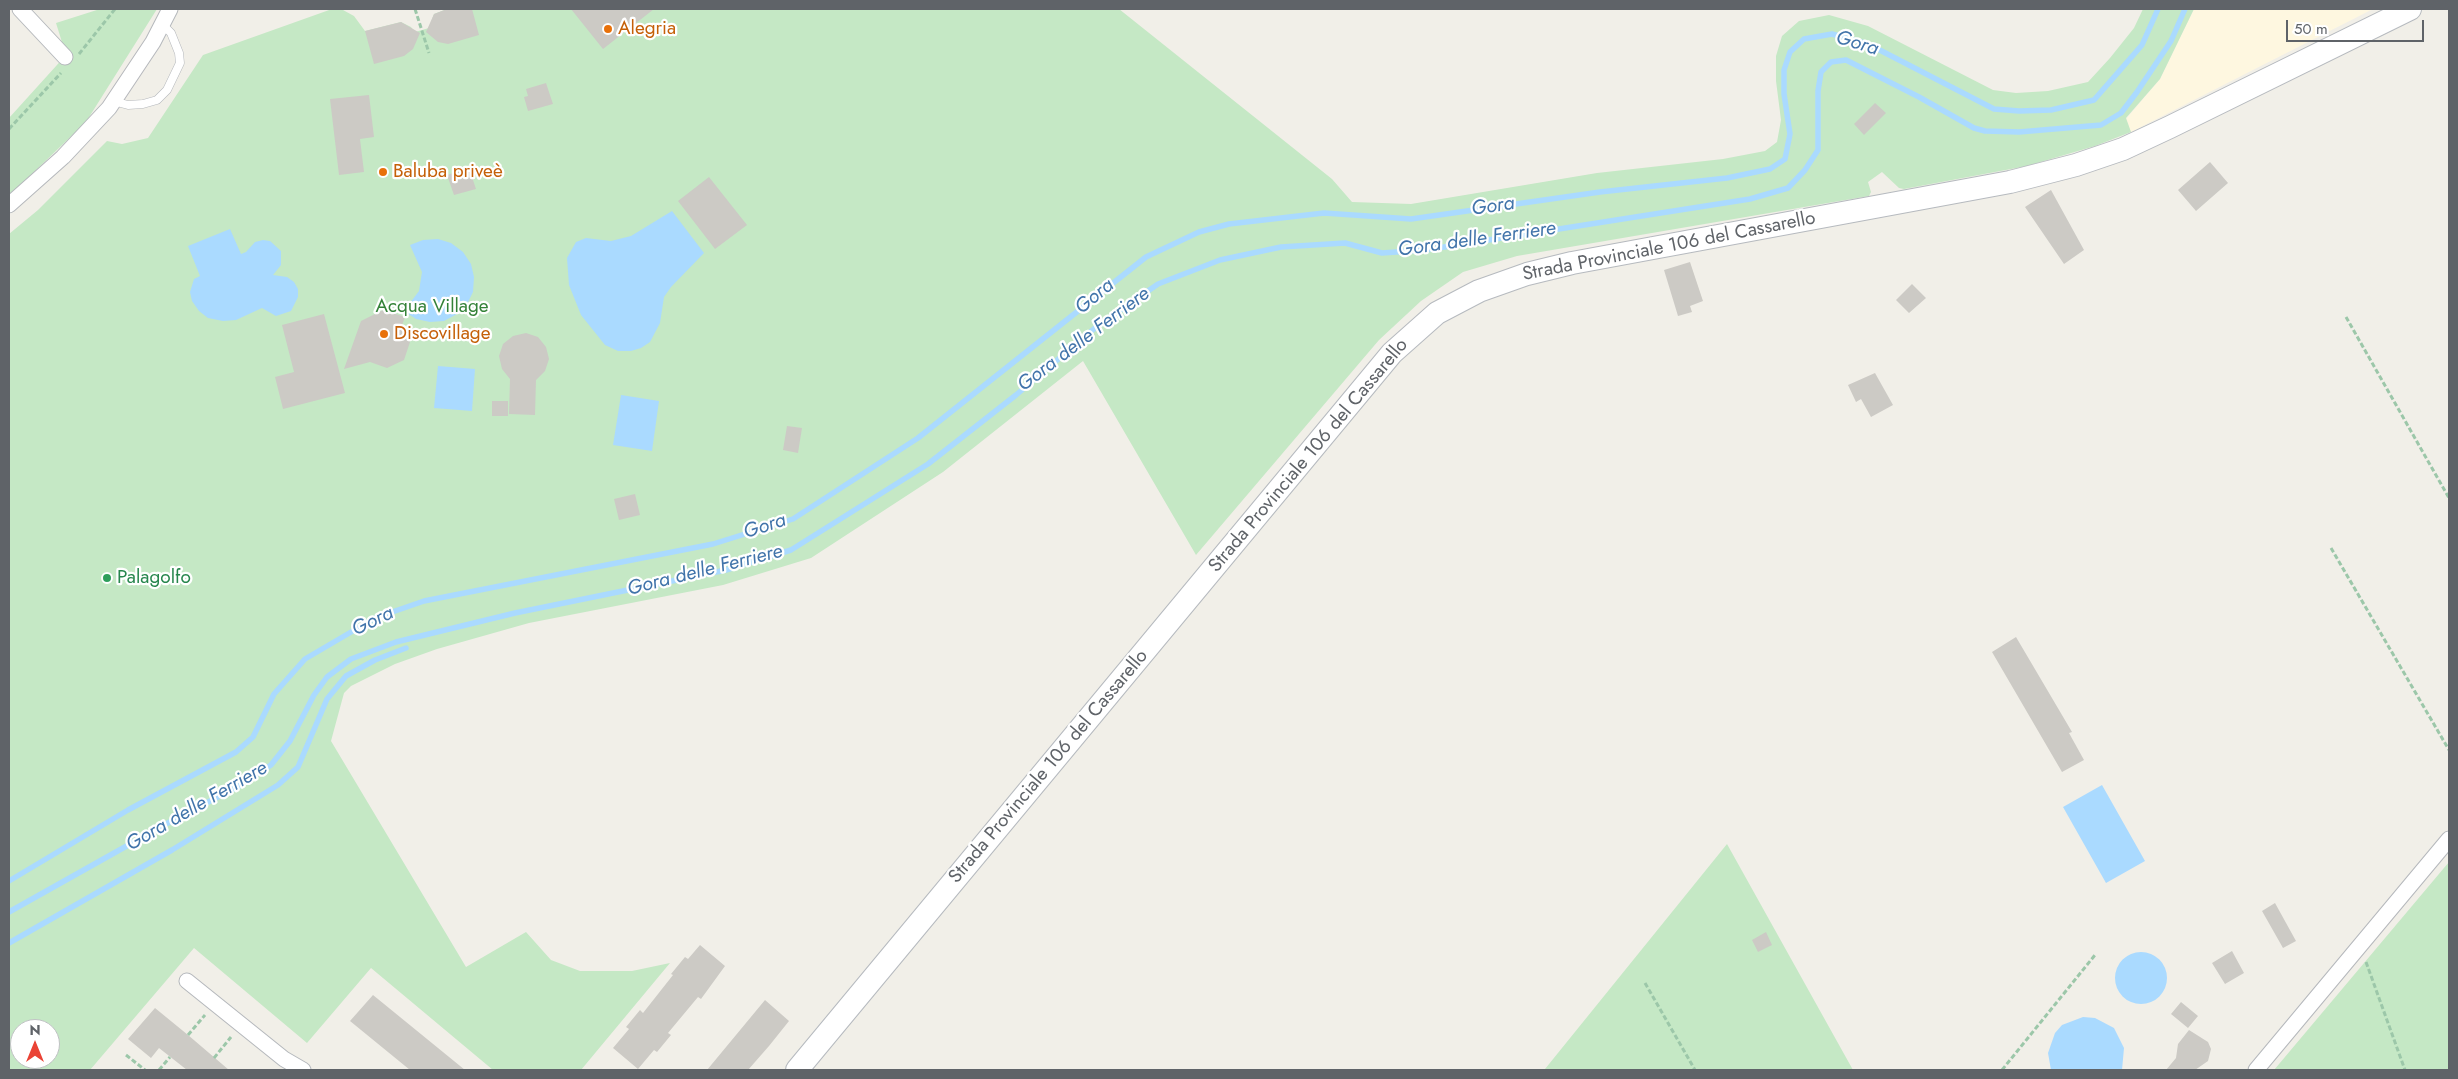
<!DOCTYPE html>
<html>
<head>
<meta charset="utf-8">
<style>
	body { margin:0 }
	#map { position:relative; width:2458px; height:1079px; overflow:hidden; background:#f1efe8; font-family:Jost,sans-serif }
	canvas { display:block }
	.frame { position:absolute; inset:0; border:10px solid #5f6368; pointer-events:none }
	.north { position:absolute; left:10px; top:1019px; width:50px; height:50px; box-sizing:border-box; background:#fff; border:1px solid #bfc1c3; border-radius:50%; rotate:0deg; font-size:14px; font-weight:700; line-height:20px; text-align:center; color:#5f6368 }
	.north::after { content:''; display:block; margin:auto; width:18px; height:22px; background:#ea4335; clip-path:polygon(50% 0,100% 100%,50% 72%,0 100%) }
	.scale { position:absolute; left:2286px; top:20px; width:138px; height:22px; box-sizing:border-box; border:2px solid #5f6368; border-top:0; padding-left:6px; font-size:15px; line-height:18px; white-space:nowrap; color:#5f6368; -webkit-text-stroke:4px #fff; paint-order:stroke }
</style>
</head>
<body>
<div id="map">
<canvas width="2458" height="1079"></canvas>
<div class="frame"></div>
<div class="north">N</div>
<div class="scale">50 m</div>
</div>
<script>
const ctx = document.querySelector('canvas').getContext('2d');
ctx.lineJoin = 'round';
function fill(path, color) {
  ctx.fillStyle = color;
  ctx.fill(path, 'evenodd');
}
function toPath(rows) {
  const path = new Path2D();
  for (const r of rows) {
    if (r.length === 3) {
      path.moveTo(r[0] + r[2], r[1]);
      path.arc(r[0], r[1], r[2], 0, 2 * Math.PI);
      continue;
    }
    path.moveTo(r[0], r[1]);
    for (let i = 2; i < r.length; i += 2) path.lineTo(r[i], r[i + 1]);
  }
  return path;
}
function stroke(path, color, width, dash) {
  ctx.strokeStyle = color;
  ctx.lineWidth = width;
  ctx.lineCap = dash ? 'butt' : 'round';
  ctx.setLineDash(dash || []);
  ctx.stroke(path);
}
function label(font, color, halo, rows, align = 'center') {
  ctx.font = font + ' Jost,sans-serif';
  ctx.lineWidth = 4.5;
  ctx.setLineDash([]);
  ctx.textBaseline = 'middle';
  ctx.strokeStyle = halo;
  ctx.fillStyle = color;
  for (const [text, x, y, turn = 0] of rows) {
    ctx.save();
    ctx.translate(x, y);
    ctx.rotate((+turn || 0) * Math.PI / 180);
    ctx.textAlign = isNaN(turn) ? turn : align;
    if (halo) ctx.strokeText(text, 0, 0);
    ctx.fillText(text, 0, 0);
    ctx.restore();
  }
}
fill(toPath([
	[2194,9,2373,9,2131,132,2126,119,2160,79]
]), '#fef7e0');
fill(toPath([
	[100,9,157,9,86,122,9,196,9,118,66,55,56,23],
	[332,9,343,10,354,16,365,31,401,22,411,27,415,32,429,28,434,14,447,9,1119,9,1332,179,1352,202,1411,204,1597,173,1723,159,1765,151,1777,142,1781,120,1776,81,1776,56,1782,36,1799,21,1829,15,1868,26,1993,90,2016,93,2048,91,2088,82,2110,58,2134,28,2143,9,2194,9,2160,79,2126,118,2131,132,2095,146,2027,166,1904,189,1899,188,1882,172,1868,182,1871,192,1869,196,1517,256,1463,272,1421,301,1379,340,1196,555,1083,361,943,472,811,558,723,585,529,623,437,649,395,664,351,686,344,693,331,741,466,967,526,932,551,960,580,971,632,971,670,963,581,1070,493,1070,371,968,307,1043,194,948,90,1070,9,1070,9,234,38,210,107,141,122,144,148,138,203,55],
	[20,1029,50,1029,50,1059,20,1059],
	[1727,844,1853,1070,1546,1070,1545,1069],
	[2449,862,2449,1070,2274,1070]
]), '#c5e8c5');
fill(toPath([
	[672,211,704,253,671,287,664,297,660,323,650,342,641,348,631,351,618,351,605,345,581,315,569,285,567,258,576,242,586,238,611,241,631,236],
	[230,229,241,254,246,252,255,242,263,240,270,241,281,251,281,265,273,275,287,277,294,282,298,289,298,297,291,311,276,316,262,308,236,320,223,321,208,318,199,311,192,301,190,292,194,279,200,276,188,246],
	[438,239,451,243,463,252,471,264,474,277,473,292,467,304,457,314,444,321,430,322,416,319,404,311,419,291,422,272,410,245,423,240],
	[438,366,475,369,472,411,434,408],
	[621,395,659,401,652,451,613,445],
	[2102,785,2145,861,2106,883,2063,807],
	[2141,978,26],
	[2083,1017,2095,1018,2114,1028,2124,1048,2122,1070,2051,1070,2048,1053,2055,1033,2062,1025]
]), '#aadaff');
stroke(toPath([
	[9,881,128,810,236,752,253,737,274,694,305,659,375,618,424,601,713,544,793,519,918,438,1146,257,1199,232,1229,224,1324,213,1411,219,1600,192,1727,178,1770,169,1785,159,1790,134,1784,94,1784,70,1790,52,1804,39,1832,34,1868,44,1994,109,2019,111,2051,110,2094,100,2142,45,2158,9],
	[9,912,164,825,239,786,271,765,290,741,314,695,327,677,351,659,396,642,515,613,726,570,791,550,928,464,1016,395,1095,328,1158,284,1220,260,1281,247,1345,243,1382,253,1425,250,1750,199,1788,188,1805,170,1818,150,1818,91,1821,72,1831,62,1846,60,1919,97,1974,128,1985,131,2019,132,2101,125,2121,113,2137,92,2171,41,2185,9],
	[9,943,172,850,278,785,298,767,327,699,346,676,375,660,406,648]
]), '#aadaff', 5.5);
fill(toPath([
	[447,9,472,9,479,35,448,44,438,42,426,32,434,14],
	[571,9,654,9,603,49],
	[401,22,420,33,413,49,404,56,374,64,365,31],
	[546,83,553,104,528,111,524,97,528,96,526,89],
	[369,95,374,137,360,139,364,172,339,175,330,99],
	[1875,103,1886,113,1864,135,1854,124],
	[2210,162,2228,183,2196,211,2178,190],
	[469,168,476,189,454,195,447,175],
	[709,177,747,225,715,249,678,201],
	[2051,190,2084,250,2064,264,2025,207],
	[1690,262,1703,301,1690,306,1692,312,1678,316,1664,270],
	[1912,284,1926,298,1909,313,1896,300],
	[383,310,405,317,402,325,410,342,404,360,387,368,370,362,344,369,361,321],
	[324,314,345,393,283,409,275,377,294,372,282,325],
	[526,333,538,337,546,347,549,359,545,371,536,380,535,415,509,414,510,379,502,369,499,356,503,344,513,336],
	[1875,373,1893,405,1871,417,1861,399,1856,402,1848,385],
	[492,401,508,401,508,416,492,416],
	[787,426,802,428,798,453,783,450],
	[635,494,640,515,619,520,614,499],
	[2016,637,2072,732,2069,733,2084,760,2062,772,1992,652],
	[2275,903,2296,941,2283,948,2262,911],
	[1766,932,1772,945,1758,952,1752,940],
	[700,945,725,966,701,999,698,997,668,1033,671,1035,657,1052,654,1050,638,1069,613,1048,629,1029,626,1027,640,1010,643,1013,673,975,671,974,685,957,688,959],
	[2232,951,2244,973,2225,984,2212,963],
	[373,995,465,1070,410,1070,350,1021],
	[765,1000,789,1021,769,1046,748,1070,707,1070],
	[2181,1002,2198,1016,2188,1028,2171,1014],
	[155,1008,188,1035,229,1070,187,1070,159,1048,151,1058,128,1039],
	[2189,1030,2208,1042,2211,1049,2208,1061,2195,1070,2166,1070,2176,1058,2178,1044]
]), '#cccac5');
const lane = toPath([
	[113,101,128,105,143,104,157,100,167,90,180,63,179,53,171,33,162,24]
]);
const street = toPath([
	[20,9,65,57],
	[9,205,63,157,109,108,153,42,170,9],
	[187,981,284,1059,303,1070],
	[2256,1070,2449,839]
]);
const secondary = toPath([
	[797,1070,1392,353,1437,313,1479,291,1527,274,1572,263,2010,182,2076,165,2123,149,2170,127,2410,9]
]);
stroke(lane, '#b5b8bc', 9);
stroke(street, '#b5b8bc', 17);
stroke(secondary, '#b6babf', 24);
stroke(toPath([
	[415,9,429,53],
	[79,54,115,9],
	[9,129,61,73],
	[2346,317,2449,498],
	[2331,548,2449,750],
	[2366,962,2405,1070],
	[1645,983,1695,1070],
	[188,1035,205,1015],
	[126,1055,145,1070],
	[214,1058,231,1037],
	[159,1070,170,1057],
	[2002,1070,2095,955]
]), '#9cc7a9', 3, [5, 2.5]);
stroke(lane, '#fff', 8);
stroke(street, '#fff', 15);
stroke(secondary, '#fff', 22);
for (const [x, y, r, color] of [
	[608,29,5,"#e8710a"],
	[383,172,5,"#e8710a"],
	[384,334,5,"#e8710a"],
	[107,578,5,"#2e9e5b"]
]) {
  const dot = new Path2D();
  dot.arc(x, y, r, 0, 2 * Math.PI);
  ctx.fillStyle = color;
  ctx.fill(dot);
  stroke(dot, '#fff', 2);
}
label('19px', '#c56008', '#fff', [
	["Alegria",618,29],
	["Baluba priveè",393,172],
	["Discovillage",394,334]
], 'left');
label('19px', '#5f6368', '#fff', [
	["Strada Provinciale 106 del Cassarello",1669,247,-11],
	["Strada Provinciale 106 del Cassarello",1309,456,-50],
	["Strada Provinciale 106 del Cassarello",1049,767,-50]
]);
label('19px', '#348238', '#fff', [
	["Acqua Village",432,307]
]);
label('19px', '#27864d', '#fff', [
	["Palagolfo",117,578]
], 'left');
label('italic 20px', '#4174aa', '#fff', [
	["Gora",1857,44,17],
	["Gora",1493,207,-8],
	["Gora delle Ferriere",1477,240,-8],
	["Gora",1095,297,-39],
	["Gora delle Ferriere",1084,340,-37],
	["Gora",765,527,-18],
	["Gora delle Ferriere",705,571,-14],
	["Gora",373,622,-26],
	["Gora delle Ferriere",197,807,-30]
]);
</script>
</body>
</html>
